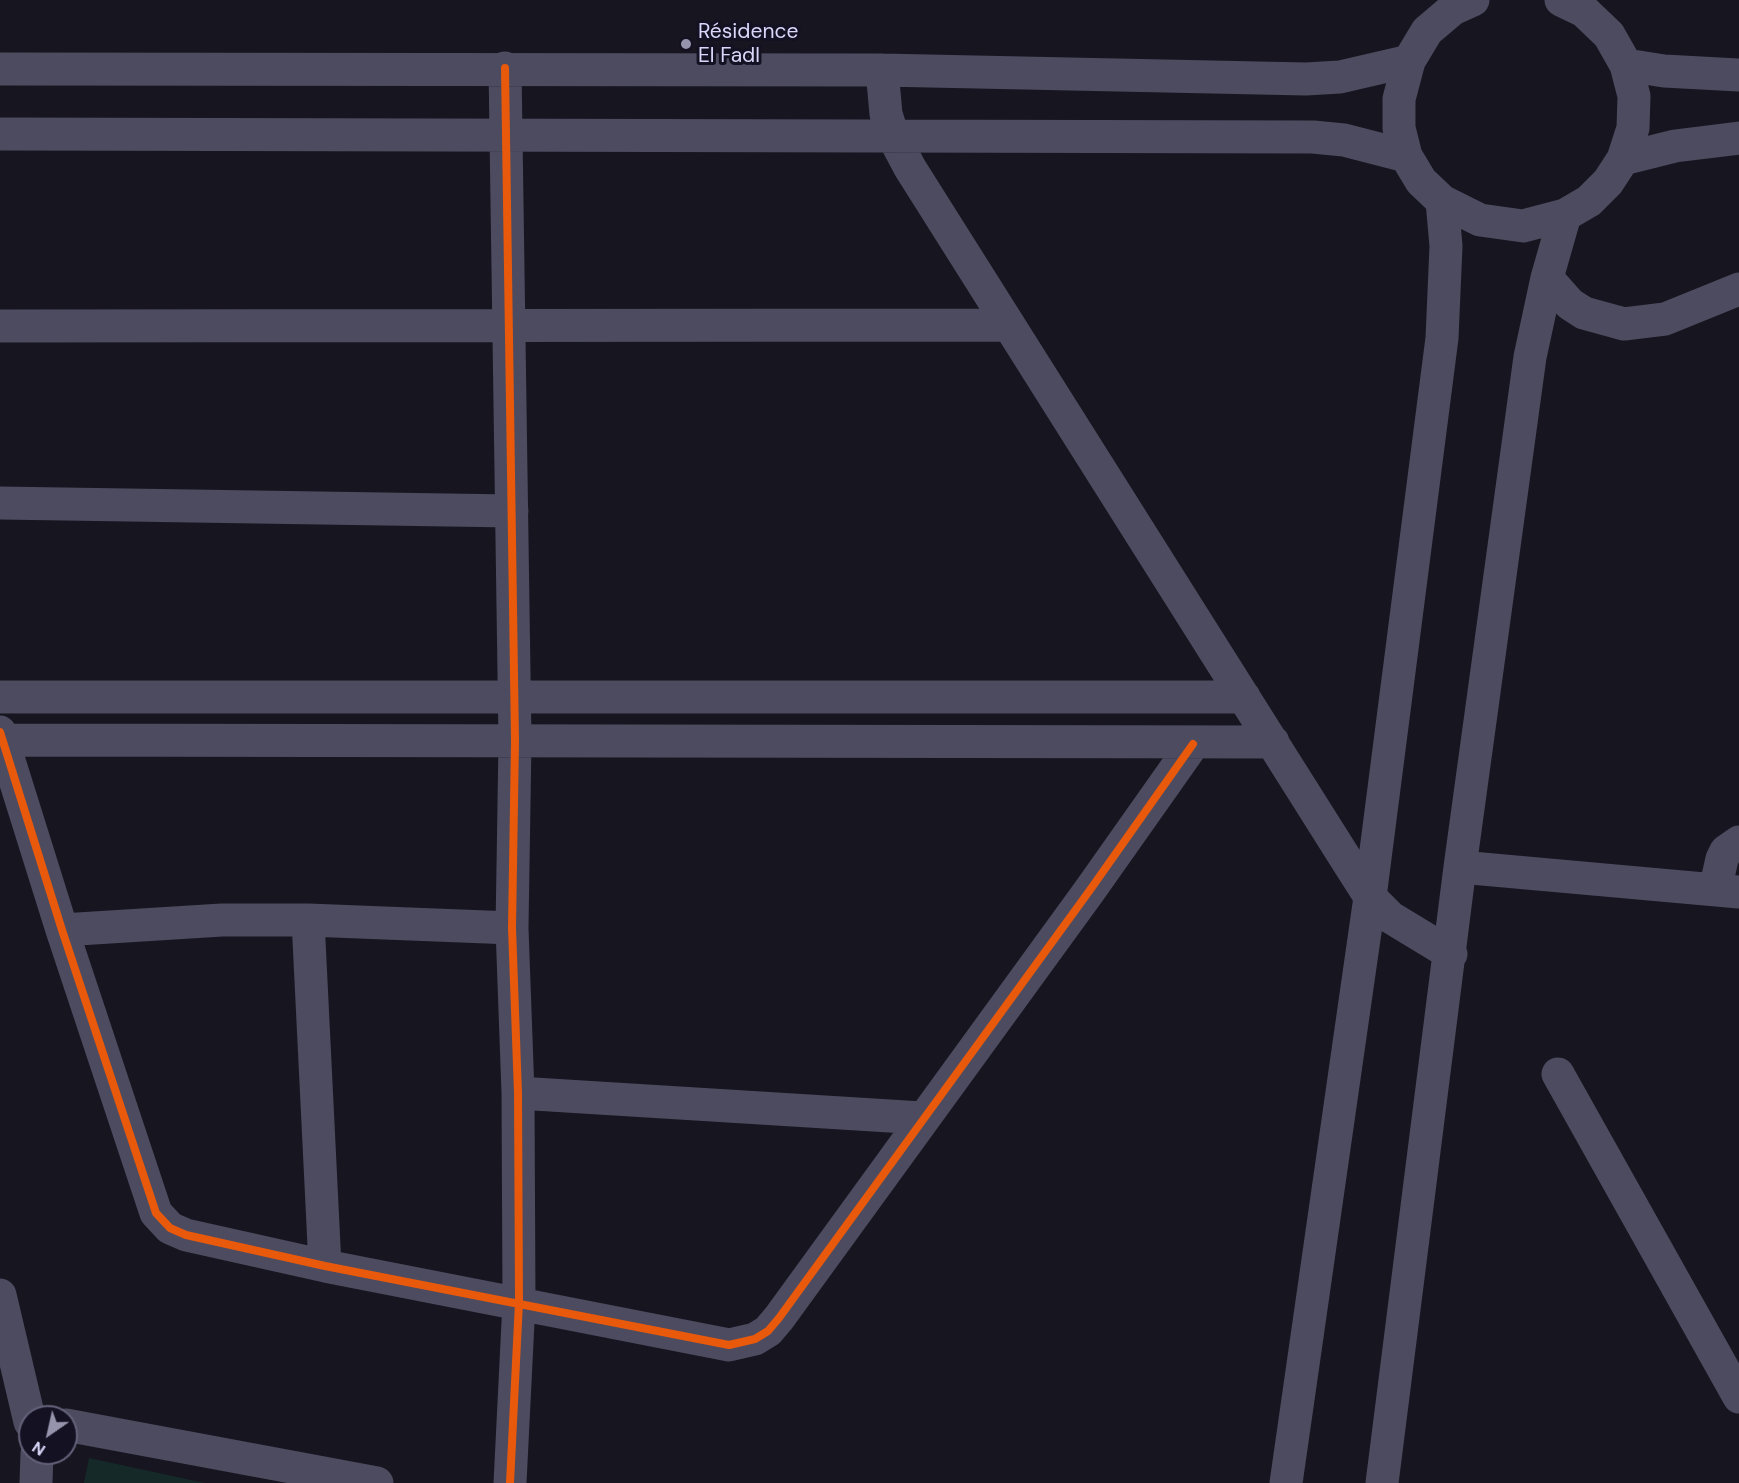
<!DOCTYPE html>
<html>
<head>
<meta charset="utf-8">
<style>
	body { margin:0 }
	#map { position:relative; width:1739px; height:1483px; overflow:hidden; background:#17151f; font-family:"DM Sans",sans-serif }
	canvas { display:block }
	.north { position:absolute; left:18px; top:1405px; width:60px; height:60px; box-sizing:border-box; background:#141123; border:2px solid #636179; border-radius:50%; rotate:214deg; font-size:16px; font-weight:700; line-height:24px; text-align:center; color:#dad8fa }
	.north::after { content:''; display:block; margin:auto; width:21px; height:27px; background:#9694ad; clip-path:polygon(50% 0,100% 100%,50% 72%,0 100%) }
</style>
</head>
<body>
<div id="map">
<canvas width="1739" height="1483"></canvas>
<div class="north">N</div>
</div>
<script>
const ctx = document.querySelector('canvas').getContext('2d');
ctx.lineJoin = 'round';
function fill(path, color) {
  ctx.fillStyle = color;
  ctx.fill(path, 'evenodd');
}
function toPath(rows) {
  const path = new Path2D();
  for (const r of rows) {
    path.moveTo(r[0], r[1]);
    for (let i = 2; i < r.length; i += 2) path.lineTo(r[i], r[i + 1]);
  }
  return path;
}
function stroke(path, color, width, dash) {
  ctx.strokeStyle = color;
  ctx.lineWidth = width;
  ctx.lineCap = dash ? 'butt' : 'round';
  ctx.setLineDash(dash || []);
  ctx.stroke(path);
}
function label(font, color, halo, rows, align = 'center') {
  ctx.font = font + ' "DM Sans",sans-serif';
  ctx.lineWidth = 6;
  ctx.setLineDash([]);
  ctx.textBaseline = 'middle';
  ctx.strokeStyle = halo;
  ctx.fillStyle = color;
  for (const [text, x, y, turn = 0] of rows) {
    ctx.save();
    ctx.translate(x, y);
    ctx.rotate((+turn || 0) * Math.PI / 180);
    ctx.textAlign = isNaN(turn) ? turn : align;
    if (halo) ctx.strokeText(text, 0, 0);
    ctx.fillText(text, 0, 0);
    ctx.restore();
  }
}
fill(toPath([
	[89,1458,205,1483,84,1483]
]), '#152929');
stroke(toPath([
	[1473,0,1453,9,1427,31,1409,61,1399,99,1399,128,1406,156,1421,181,1442,201,1480,220,1523,226,1565,215,1589,201,1608,182,1623,159,1633,128,1634,96,1626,65,1609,35,1584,11,1561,0],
	[1626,65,1664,71,1739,75],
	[505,68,515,741,512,928,518,1093,519,1302,510,1483],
	[0,69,882,70,1306,79,1340,77,1409,61],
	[882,70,886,114,893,136,910,168,1349,864,1370,897,1390,917,1451,954],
	[0,134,1313,137,1344,140,1406,156],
	[1623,159,1675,146,1739,138],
	[1547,278,1570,304,1584,313,1624,324,1665,319,1739,289],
	[0,326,1008,325],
	[0,503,512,511],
	[0,697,1244,697],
	[0,732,62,930,156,1213,170,1228,186,1235,325,1266,729,1345,755,1339,768,1331,779,1318,1090,890,1193,744],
	[0,740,1273,742],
	[1460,867,1739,892],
	[1715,890,1722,859,1726,851,1739,842],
	[308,920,325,1266],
	[62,930,222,920,308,920,512,928],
	[1558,1074,1739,1397],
	[518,1093,922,1118],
	[0,1295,30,1422],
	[66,1425,377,1483],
	[36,1483,37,1453],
	[1286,1483,1370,897,1442,338,1446,246,1442,201],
	[1382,1483,1460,867,1530,357,1547,278,1565,215]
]), '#4c4b5f', 33);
stroke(toPath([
	[505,68,515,741,512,928,518,1093,519,1302,510,1483],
	[0,732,62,930,156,1213,170,1228,186,1235,325,1266,729,1345,755,1339,768,1331,779,1318,1090,890,1193,744]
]), '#e8590c', 8);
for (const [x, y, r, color] of [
	[686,44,6,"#9694ad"]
]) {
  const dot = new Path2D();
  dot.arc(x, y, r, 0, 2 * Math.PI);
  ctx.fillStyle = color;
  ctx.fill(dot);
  stroke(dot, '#141123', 2);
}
label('21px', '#dad8fa', '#141123', [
	["Résidence",698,32],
	["El Fadl",698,56]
], 'left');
</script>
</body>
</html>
